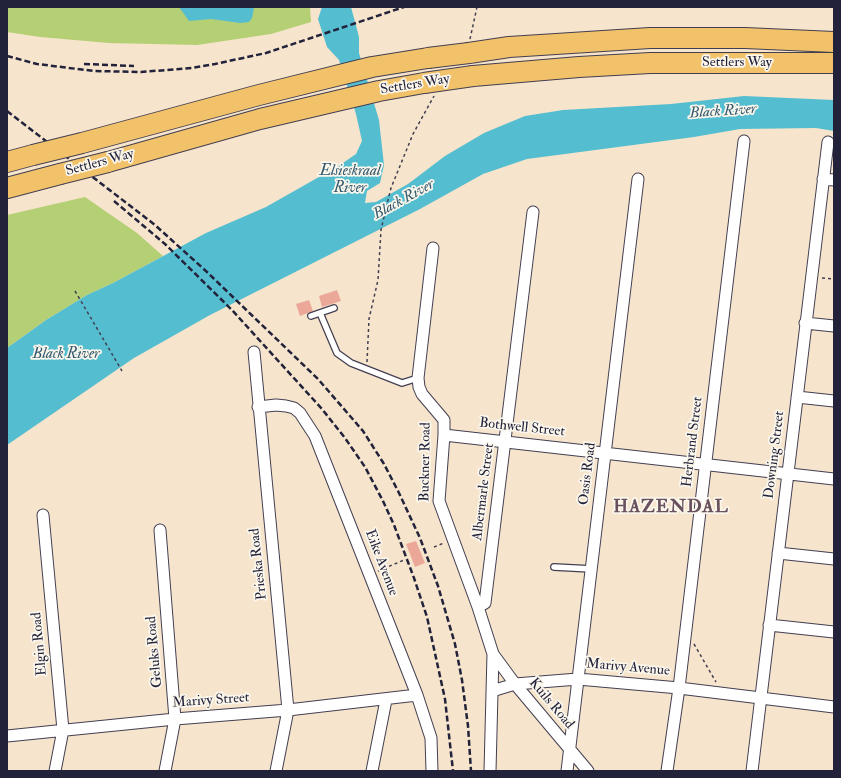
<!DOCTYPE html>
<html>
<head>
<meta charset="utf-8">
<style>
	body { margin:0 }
	#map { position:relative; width:841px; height:778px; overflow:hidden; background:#f6e4cc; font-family:"IM FELL Double Pica",serif }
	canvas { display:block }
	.frame { position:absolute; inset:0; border:8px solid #22223b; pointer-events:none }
</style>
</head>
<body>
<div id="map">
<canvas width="841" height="778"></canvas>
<div class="frame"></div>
</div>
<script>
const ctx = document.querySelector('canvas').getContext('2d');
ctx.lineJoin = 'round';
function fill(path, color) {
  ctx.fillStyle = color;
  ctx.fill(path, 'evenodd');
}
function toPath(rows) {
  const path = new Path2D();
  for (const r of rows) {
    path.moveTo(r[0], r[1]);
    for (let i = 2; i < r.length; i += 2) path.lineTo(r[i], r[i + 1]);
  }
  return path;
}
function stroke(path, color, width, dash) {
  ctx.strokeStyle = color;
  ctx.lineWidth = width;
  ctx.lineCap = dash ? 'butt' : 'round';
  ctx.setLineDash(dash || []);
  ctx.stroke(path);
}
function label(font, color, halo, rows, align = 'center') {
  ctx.font = font + ' "IM FELL Double Pica",serif';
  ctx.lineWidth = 3.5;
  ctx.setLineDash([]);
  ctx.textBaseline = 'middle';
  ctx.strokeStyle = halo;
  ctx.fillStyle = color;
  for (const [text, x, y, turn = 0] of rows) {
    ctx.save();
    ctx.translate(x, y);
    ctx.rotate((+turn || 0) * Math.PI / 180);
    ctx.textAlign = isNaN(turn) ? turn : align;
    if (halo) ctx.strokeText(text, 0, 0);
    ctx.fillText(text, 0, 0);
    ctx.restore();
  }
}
fill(toPath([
	[7,7,310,7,311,22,271,34,197,45,109,43,40,37,7,32],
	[85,197,137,233,163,256,113,283,87,295,46,320,7,348,7,215]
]), '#b5cf74');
fill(toPath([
	[179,7,254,7,254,8,252,18,249,22,240,23,211,19,189,21],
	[322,7,351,7,359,37,359,53,379,120,384,165,380,183,367,191,365,203,376,202,408,184,445,156,484,133,525,116,563,110,671,104,744,96,834,100,834,131,816,128,740,129,694,137,527,159,483,174,420,209,210,315,134,358,7,445,7,348,46,320,87,295,113,283,206,233,266,207,340,165,356,154,362,141,356,114,339,60,327,47,318,19]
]), '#54bed0');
fill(toPath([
	[337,290,341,301,322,307,319,296],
	[309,300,313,311,300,316,296,304],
	[416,541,425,563,415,567,406,544]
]), '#eba898');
const service = toPath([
	[320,313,337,353,351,363,402,383,418,378],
	[311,316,334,308],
	[554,567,592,569]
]);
const minor = toPath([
	[823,179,834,180],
	[433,248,418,378,419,387,422,394,444,420,444,435,439,501,478,607,493,654,490,771],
	[805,323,834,326],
	[254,352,288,710,276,771],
	[797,397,834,401],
	[258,407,276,405,286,406,294,408,300,413,315,436,417,695,431,738,432,771],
	[444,435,834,479],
	[43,515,63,730,55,771],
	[160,530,175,719,165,771],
	[778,553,834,559],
	[478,607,485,603,533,212],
	[769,625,834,632],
	[493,654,515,684,588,771],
	[492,691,515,684,578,679,679,688,834,707],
	[7,736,175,719,288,710,417,695],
	[372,771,386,700],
	[567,771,638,179],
	[667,771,679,688,744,141],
	[752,771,828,142]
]);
const motorway = toPath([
	[469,53,509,47,650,38,745,38,834,42],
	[473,76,579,67,650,63,834,63],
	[82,143,259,95,372,67,428,58],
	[7,162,33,155],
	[108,162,260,119,379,91,424,83],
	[7,188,60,174]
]);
stroke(service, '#423f51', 8);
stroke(minor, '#423f51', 13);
stroke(motorway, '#423f51', 22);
stroke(toPath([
	[470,39,477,7],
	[822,278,834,279],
	[75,291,122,371],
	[367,362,369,319,378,280,381,230,386,208,391,188,413,134,434,96],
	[434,547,444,543],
	[378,571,404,560],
	[694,644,716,682]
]), '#423f51', 1.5, [3, 3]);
stroke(service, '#fff', 5.5);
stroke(minor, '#fff', 11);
stroke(motorway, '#f2c26a', 20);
stroke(toPath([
	[7,56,37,64,94,71,141,72,192,68,215,64,266,53,404,7],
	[84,64,134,66],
	[7,111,155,225,207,272,318,379,363,431,384,464,399,493,420,538,438,586,455,644,462,680,468,726,471,771],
	[114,201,165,244,232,310,322,409,345,438,365,467,383,501,394,525,414,578,427,617,445,699,453,771]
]), '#22223b', 2.5, [6, 3]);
const motorwayBridge = toPath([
	[428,58,469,53],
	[424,83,473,76],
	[33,155,82,143],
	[60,174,108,162]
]);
stroke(motorwayBridge, '#423f51', 22, []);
stroke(motorwayBridge, '#f2c26a', 20);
label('14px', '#22223b', '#fbf7ec', [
	["Settlers Way",737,63],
	["Settlers Way",415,85,-9],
	["Settlers Way",100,163,-15],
	["Bothwell Street",522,428,6],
	["Herbrand Street",693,442,-83],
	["Downing Street",775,455,-83],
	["Buckner Road",426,462,-89],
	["Oasis Road",588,474,-83],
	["Albermarle Street",484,492,-83],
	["Eike Avenue",381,563,69],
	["Prieska Road",259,564,-96],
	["Elgin Road",40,644,-95],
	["Geluks Road",155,652,-95],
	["Marivy Avenue",628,668,5],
	["Marivy Street",211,701,-4],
	["Kuils Road",551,704,50]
]);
label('italic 15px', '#34596f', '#fbf7ec', [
	["Black River",723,112,-4],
	["Elsieskraal",350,172],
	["River",350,189],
	["Black River",404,200,-29],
	["Black River",66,355]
]);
ctx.letterSpacing = '1px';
label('bold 18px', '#68515c', '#fbf7ec', [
	["HAZENDAL",671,508]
]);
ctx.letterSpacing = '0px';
</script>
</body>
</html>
